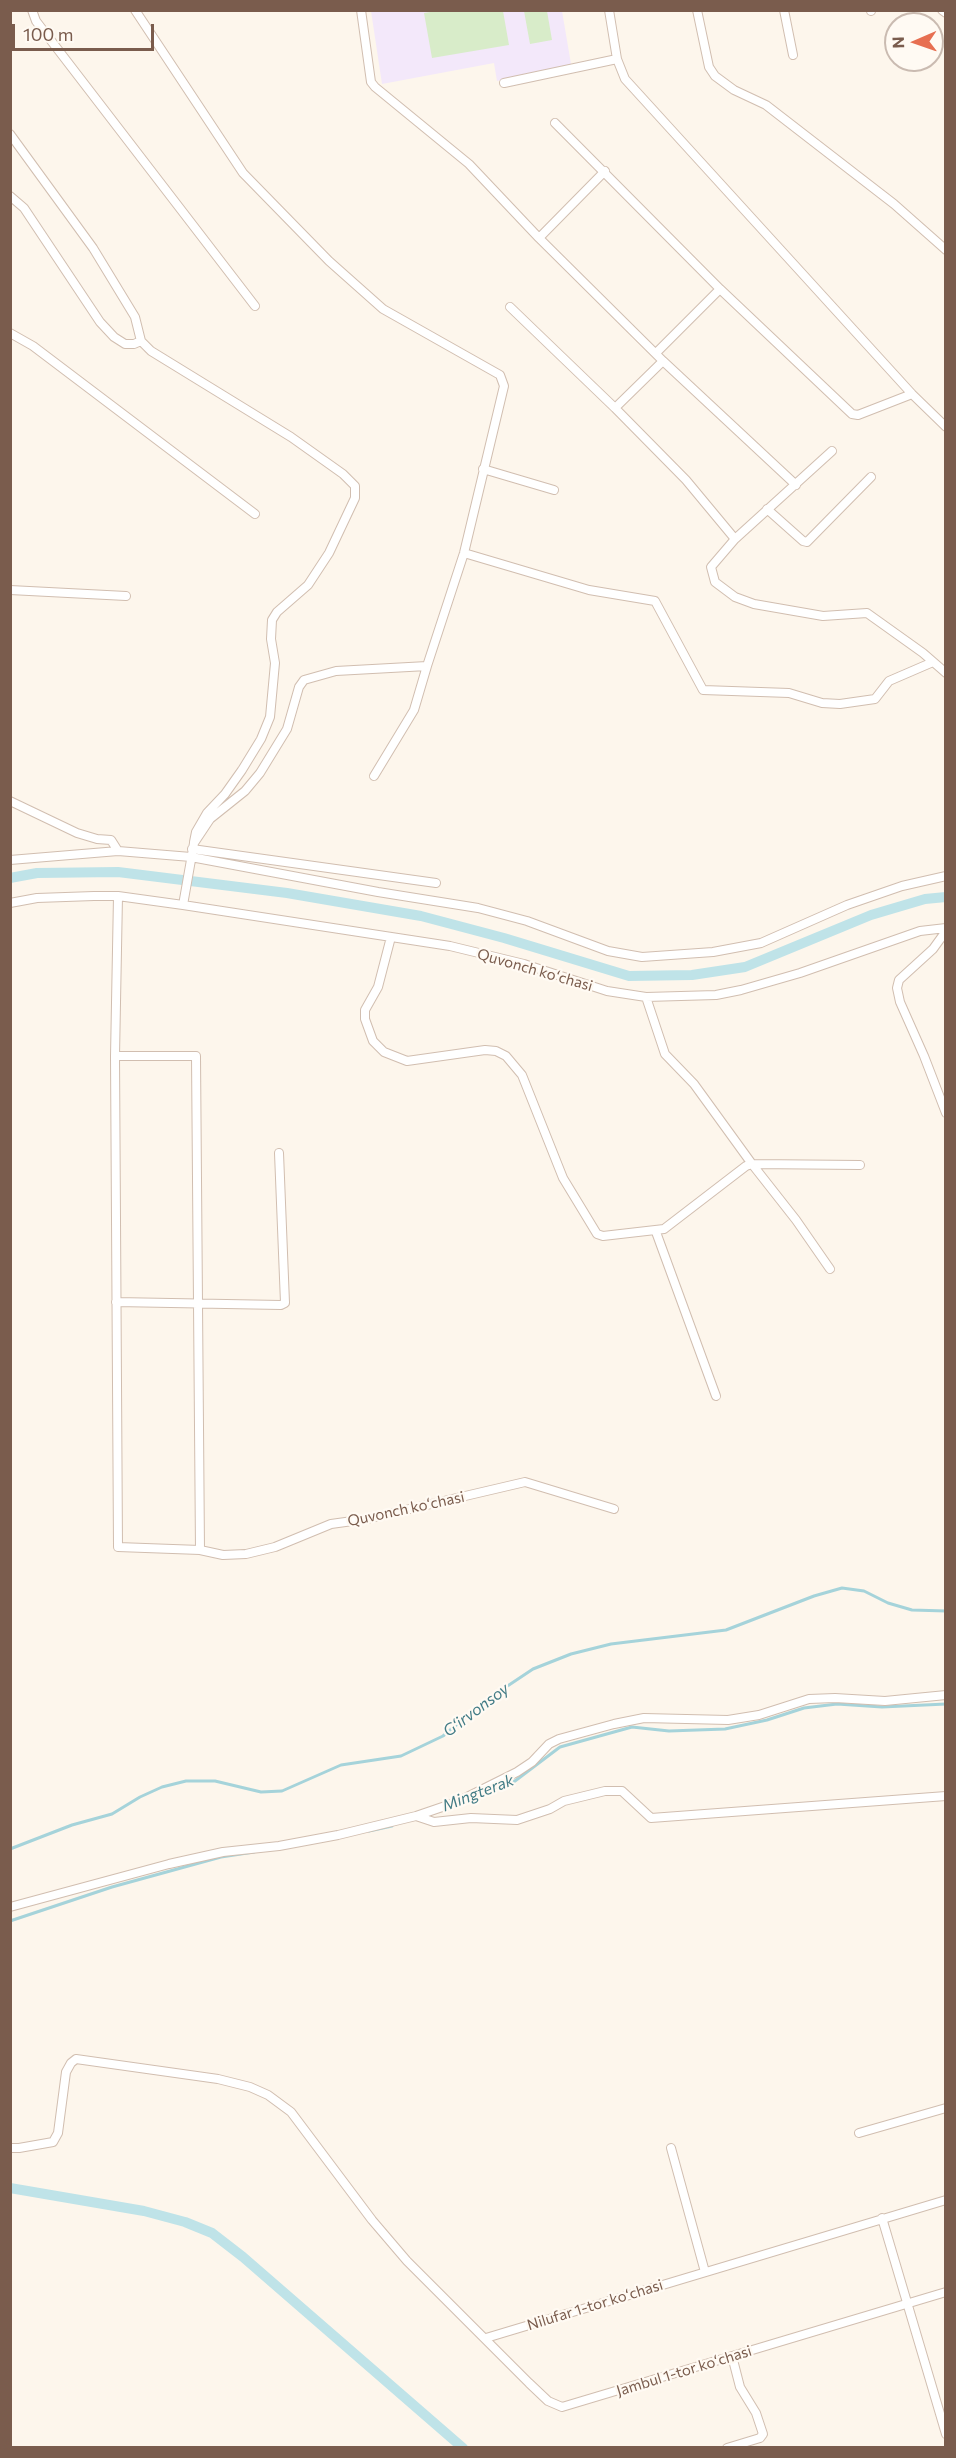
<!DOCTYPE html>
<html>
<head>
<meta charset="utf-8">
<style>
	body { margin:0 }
	#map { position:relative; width:956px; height:2458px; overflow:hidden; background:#fdf6ec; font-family:Commissioner,sans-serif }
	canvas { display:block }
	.frame { position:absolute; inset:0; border:12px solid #7a5c4d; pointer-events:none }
	.north { position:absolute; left:884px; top:12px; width:60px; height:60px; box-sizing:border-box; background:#fffaf3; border:2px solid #cabbb1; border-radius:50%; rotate:268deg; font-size:16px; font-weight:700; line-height:24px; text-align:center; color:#7a5c4d }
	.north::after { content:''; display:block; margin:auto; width:21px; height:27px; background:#e76f51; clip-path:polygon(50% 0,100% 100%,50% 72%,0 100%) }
	.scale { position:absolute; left:12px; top:24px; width:142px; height:27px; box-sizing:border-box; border:3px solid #7a5c4d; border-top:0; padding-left:8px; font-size:18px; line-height:21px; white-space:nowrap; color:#7a5c4d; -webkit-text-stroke:4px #fffaf3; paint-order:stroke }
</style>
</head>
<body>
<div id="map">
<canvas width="956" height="2458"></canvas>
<div class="frame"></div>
<div class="north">N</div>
<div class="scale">100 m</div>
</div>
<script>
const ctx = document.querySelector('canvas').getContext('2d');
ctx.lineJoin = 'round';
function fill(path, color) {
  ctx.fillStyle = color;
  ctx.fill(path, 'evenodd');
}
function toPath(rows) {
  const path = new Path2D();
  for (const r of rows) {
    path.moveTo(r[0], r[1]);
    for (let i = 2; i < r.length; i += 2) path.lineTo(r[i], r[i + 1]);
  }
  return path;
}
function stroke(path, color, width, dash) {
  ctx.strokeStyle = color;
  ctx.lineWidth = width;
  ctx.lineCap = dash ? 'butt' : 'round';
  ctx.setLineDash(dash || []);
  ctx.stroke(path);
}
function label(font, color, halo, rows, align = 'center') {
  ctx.font = font + ' Commissioner,sans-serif';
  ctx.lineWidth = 4.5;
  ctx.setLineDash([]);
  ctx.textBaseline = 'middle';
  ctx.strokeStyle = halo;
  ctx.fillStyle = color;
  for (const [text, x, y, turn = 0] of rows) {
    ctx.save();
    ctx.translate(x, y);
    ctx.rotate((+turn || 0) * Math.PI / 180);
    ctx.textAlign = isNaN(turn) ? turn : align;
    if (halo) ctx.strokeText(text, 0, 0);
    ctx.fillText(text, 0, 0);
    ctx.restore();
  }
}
fill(toPath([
	[371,11,562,11,571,64,497,81,494,63,382,84]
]), '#f3e8fa');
fill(toPath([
	[442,10,503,11,509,45,432,58,424,13],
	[524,11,547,11,552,40,530,44]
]), '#d8ecc9');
stroke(toPath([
	[467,1801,515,1781,560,1747,632,1727,669,1731,725,1729,767,1720,804,1708,837,1704,882,1707,946,1704],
	[369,1831,392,1826],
	[10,1849,72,1825,112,1814,140,1797,162,1787,186,1781,215,1781,261,1792,282,1791,341,1765,401,1756,443,1736,485,1701,533,1669,571,1654,611,1644,726,1630,814,1596,842,1588,864,1591,888,1603,912,1610,946,1611],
	[10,1921,112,1887,221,1857,254,1852]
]), '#a5d3da', 3);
stroke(toPath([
	[10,878,37,873,118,872,287,893,421,916,504,938,629,976,692,975,745,967,871,915,925,899,946,897],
	[10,2188,144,2211,185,2222,212,2233,243,2257,463,2448]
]), '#bfe3e8', 10);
const street = toPath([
	[32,10,36,21,255,306],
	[135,10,243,173,329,261,383,309,500,375,504,386,464,553,427,666,336,671,304,680,299,687,287,729,260,773,245,791,210,819,194,843,183,905],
	[361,10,371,82,375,87,469,164,539,238,663,361,796,485],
	[609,10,617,59,625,79,912,394,946,427],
	[697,10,709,67,715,76,734,90,766,105,894,204,946,250],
	[784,10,793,55],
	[871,10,871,11],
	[942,10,946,13],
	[504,83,617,59],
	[555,123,720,289,852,414,858,415,912,394],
	[10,134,93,248,135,317,141,341,151,351,291,437,343,474,355,486,355,498,329,553,308,585,277,612,272,620,271,639,275,663,270,717,261,739,242,770,225,794,207,813,196,832,194,842],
	[10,196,24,208,100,322,114,337,125,344,134,344,141,341],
	[539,238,605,171],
	[510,307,615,408,686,480,735,539],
	[10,333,33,346,255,514],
	[656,353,720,289],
	[615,408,663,361],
	[832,451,735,539,711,567,715,582,735,597,754,604,823,616,867,613,923,653,946,673],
	[483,469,554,490],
	[767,509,803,541,807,542,871,477],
	[464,553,589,590,655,601,703,690,789,693,822,703,840,704,875,699,889,681,933,662],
	[10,590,126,596],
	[374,776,414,710,427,666],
	[10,801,77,833,97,839,111,840,118,851],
	[192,849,436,883],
	[10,860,118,851,191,857,378,892,478,908,527,921,608,951,642,957,713,952,761,943,847,905,902,886,946,876],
	[118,896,115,1056,118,1547,200,1550,223,1555,246,1554,275,1547,331,1524,367,1519,525,1482,614,1509],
	[10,903,37,898,94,896,118,896,183,905,450,946,524,964,607,991,646,997,716,995,741,990,800,973,920,931,946,928],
	[946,931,933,949,899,980,897,988,900,1002,924,1056,946,1113],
	[391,937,378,987,365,1010,365,1019,373,1041,384,1052,407,1061,485,1050,496,1051,506,1056,522,1075,563,1178,597,1234,603,1236,664,1229,746,1166,752,1164,796,1220,830,1269],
	[646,997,665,1054,694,1084,752,1164,860,1165],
	[115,1056,196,1056,200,1550],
	[656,1232,716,1396],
	[116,1302,281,1305,285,1303,279,1153],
	[416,1816,434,1822,471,1818,517,1820,550,1809,564,1801,605,1791,622,1791,651,1818,946,1796],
	[10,1907,169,1864,223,1852,279,1846,338,1835,416,1816,457,1802,517,1772,532,1762,549,1744,559,1739,614,1724,644,1718,728,1720,759,1715,809,1699,835,1698,885,1701,946,1695],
	[859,2133,946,2108],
	[10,2148,19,2148,53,2142,58,2133,66,2072,71,2063,76,2059,218,2079,250,2087,268,2095,291,2112,372,2220,407,2261,529,2383,548,2401,562,2407,946,2292],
	[671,2148,705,2272],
	[882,2218,946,2434],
	[486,2338,946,2200],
	[727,2448,760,2438,763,2434,756,2413,740,2387,732,2356]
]);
stroke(street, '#d1beb0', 10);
stroke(street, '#fff', 8);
label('15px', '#7a5c4d', '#fffaf3', [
	["Quvonch koʻchasi",535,970,16],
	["Quvonch koʻchasi",406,1509,-12],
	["Nilufar 1-tor koʻchasi",595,2305,-17],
	["Jambul 1-tor koʻchasi",684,2371,-17]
]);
label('italic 16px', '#437c86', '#fffaf3', [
	["G‘irvonsoy",476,1710,-37],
	["Mingterak",478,1793,-21]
]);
</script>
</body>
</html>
